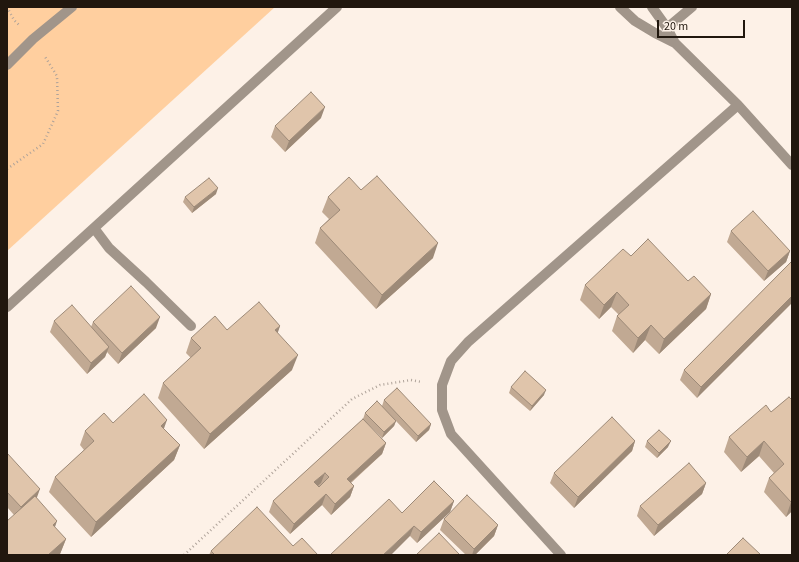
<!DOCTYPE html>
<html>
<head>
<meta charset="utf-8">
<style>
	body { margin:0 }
	#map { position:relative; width:799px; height:562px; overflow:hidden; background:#fdf1e7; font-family:"Source Sans 3",sans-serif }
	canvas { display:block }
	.frame { position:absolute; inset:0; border:8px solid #21170e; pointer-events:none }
	.scale { position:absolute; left:657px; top:20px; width:88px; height:18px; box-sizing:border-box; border:2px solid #21170e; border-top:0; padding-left:5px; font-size:12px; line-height:14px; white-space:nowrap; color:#21170e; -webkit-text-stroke:3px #fdf1e7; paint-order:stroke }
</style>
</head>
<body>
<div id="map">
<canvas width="799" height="562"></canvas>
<div class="frame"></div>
<div class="scale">20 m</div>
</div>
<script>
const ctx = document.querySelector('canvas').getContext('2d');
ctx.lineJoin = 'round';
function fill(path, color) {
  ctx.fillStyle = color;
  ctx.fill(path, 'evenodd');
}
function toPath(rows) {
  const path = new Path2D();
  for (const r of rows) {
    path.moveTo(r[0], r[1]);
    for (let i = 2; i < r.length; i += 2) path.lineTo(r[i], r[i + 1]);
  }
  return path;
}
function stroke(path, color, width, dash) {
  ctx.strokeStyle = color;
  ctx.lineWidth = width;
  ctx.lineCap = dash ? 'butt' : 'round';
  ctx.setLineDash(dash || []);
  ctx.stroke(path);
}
fill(toPath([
	[7,7,275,7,7,251]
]), '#ffcf9f');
stroke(toPath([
	[7,7,14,20,19,25],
	[7,169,43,144,58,111,57,76,44,55],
	[184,555,352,399,380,385,411,380,422,382]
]), '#afa39a', 2.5, [1, 3]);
stroke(toPath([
	[620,7,635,21,655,33,675,43],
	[652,7,667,28,675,43,738,105,792,165],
	[667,28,692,7],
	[7,65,33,39,72,7],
	[94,228,109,248,146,282,191,326],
	[7,307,337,7],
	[561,555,451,434,442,410,442,385,451,361,468,342,738,105]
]), '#a1958a', 10);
fill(toPath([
	[321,118,285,152,271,137,275,126],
	[361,190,433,258,376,309,315,243,320,228,329,219,322,212,328,197],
	[216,194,192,213,183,202,185,197],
	[731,231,790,251,786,262,764,281,727,242],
	[631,256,688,281,711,294,706,309,659,354,645,340,633,353,612,331,617,316,619,315,611,307,599,319,580,300,585,285],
	[792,261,697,398,680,380,684,370],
	[54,321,91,327,93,322,156,328,118,364,107,352,105,357,87,374,50,332],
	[280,326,277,333,292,370,204,449,158,398,163,383,191,358,186,353,191,338,227,330],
	[511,387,544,395,530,411,509,393],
	[789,397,792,511,786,517,764,492,769,478,774,473,759,456,741,472,724,452,729,437,771,412],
	[384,400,431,424,429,430,416,442,396,421,394,426,382,438,365,421,386,443,382,454,351,483,354,486,350,497,331,515,322,505,290,534,269,512,273,501,363,419,365,413,382,406],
	[113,423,164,429,180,445,174,460,91,537,49,492,55,477,84,450,80,445,85,431],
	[635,441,632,451,574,508,550,483,554,473],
	[647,441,668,447,657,458,645,447],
	[7,453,55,528,66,539,60,554,59,555,7,555,14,515,7,507],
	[706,483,702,494,654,536,637,516,640,506],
	[454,501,450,512,417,543,410,536,402,513],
	[444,519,498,525,494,536,475,555,466,555,440,530],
	[293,546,318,555,209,555,211,551]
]), '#c1a993');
fill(toPath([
	[325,107,321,118,285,152,289,141],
	[218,188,216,194,192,213,194,207],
	[438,243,433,258,376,309,382,295],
	[790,251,786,262,764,281,768,271],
	[617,292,611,307,599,319,604,305],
	[711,294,706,309,659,354,664,339],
	[792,296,792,303,697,398,701,387],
	[160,317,156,328,118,364,122,353],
	[651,325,645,340,633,353,638,338],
	[280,326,275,341,275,330],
	[109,347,105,357,87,374,91,363],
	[298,355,292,370,204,449,210,434],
	[546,390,544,395,530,411,532,406],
	[167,420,162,434,161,426],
	[396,421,394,426,382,438,384,432],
	[431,424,429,430,416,442,418,436],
	[635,441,632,451,574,508,578,497],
	[671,441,668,447,657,458,659,453],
	[764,441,759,456,741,472,747,457],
	[386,443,382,454,343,489,347,479],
	[180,445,174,460,91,537,96,522],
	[325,473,321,483,310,493,314,482],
	[706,483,702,494,654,536,658,525],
	[354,486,350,497,331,515,335,504],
	[40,489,36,500,17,518,21,507],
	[326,494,322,505,290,534,294,524],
	[454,501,450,512,417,543,421,532],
	[792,501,792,511,786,517,791,502],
	[57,521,52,536,53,525],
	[498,525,494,536,475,555,472,555,474,549],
	[414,526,410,536,391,555,383,555],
	[66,539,60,554,59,555,48,555]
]), '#9d8a78');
const building = toPath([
	[311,92,325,107,289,141,275,126,311,92],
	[377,176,438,243,382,295,320,228,340,210,328,197,349,177,361,190,377,176],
	[209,178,218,188,194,207,185,197,209,178],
	[753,211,790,251,768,271,731,231,753,211],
	[648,239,688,281,694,276,711,294,664,339,651,325,638,338,617,316,629,305,617,292,604,305,585,285,623,249,631,256,648,239],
	[792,261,792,296,701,387,684,370,792,261],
	[131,286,160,317,122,353,93,322,131,286],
	[259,302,280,326,275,330,298,355,210,434,163,383,201,348,191,338,215,316,227,330,259,302],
	[72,305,109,347,91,363,54,321,72,305],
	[525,371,546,390,532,406,511,387,525,371],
	[397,388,431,424,418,436,384,400,397,388],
	[144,394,167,420,161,426,180,445,96,522,55,477,94,441,85,431,104,413,113,423,144,394],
	[789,397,792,400,792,501,791,502,769,478,784,464,764,441,747,457,729,437,766,405,771,412,789,397],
	[377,401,396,421,384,432,365,413,377,401],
	[612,417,635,441,578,497,554,473,612,417],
	[363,419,386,443,347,479,354,486,335,504,326,494,294,524,273,501,363,419],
	[325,473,329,477,319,487,314,482,325,473],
	[659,430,671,441,659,453,647,441,659,430],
	[7,453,40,489,21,507,7,492,7,453],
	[689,463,706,483,658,525,640,506,689,463],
	[434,481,454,501,421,532,414,526,383,555,330,555,389,499,402,513,434,481],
	[467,495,498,525,474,549,444,519,467,495],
	[35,496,57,521,53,525,66,539,48,555,7,555,7,521,35,496],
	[257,507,293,546,302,538,318,555,215,555,211,551,257,507],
	[439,533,459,554,457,555,416,555,439,533],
	[743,538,761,555,726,555,743,538]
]);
fill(building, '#e0c5ab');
stroke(building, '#9d8a78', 1);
</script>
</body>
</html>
